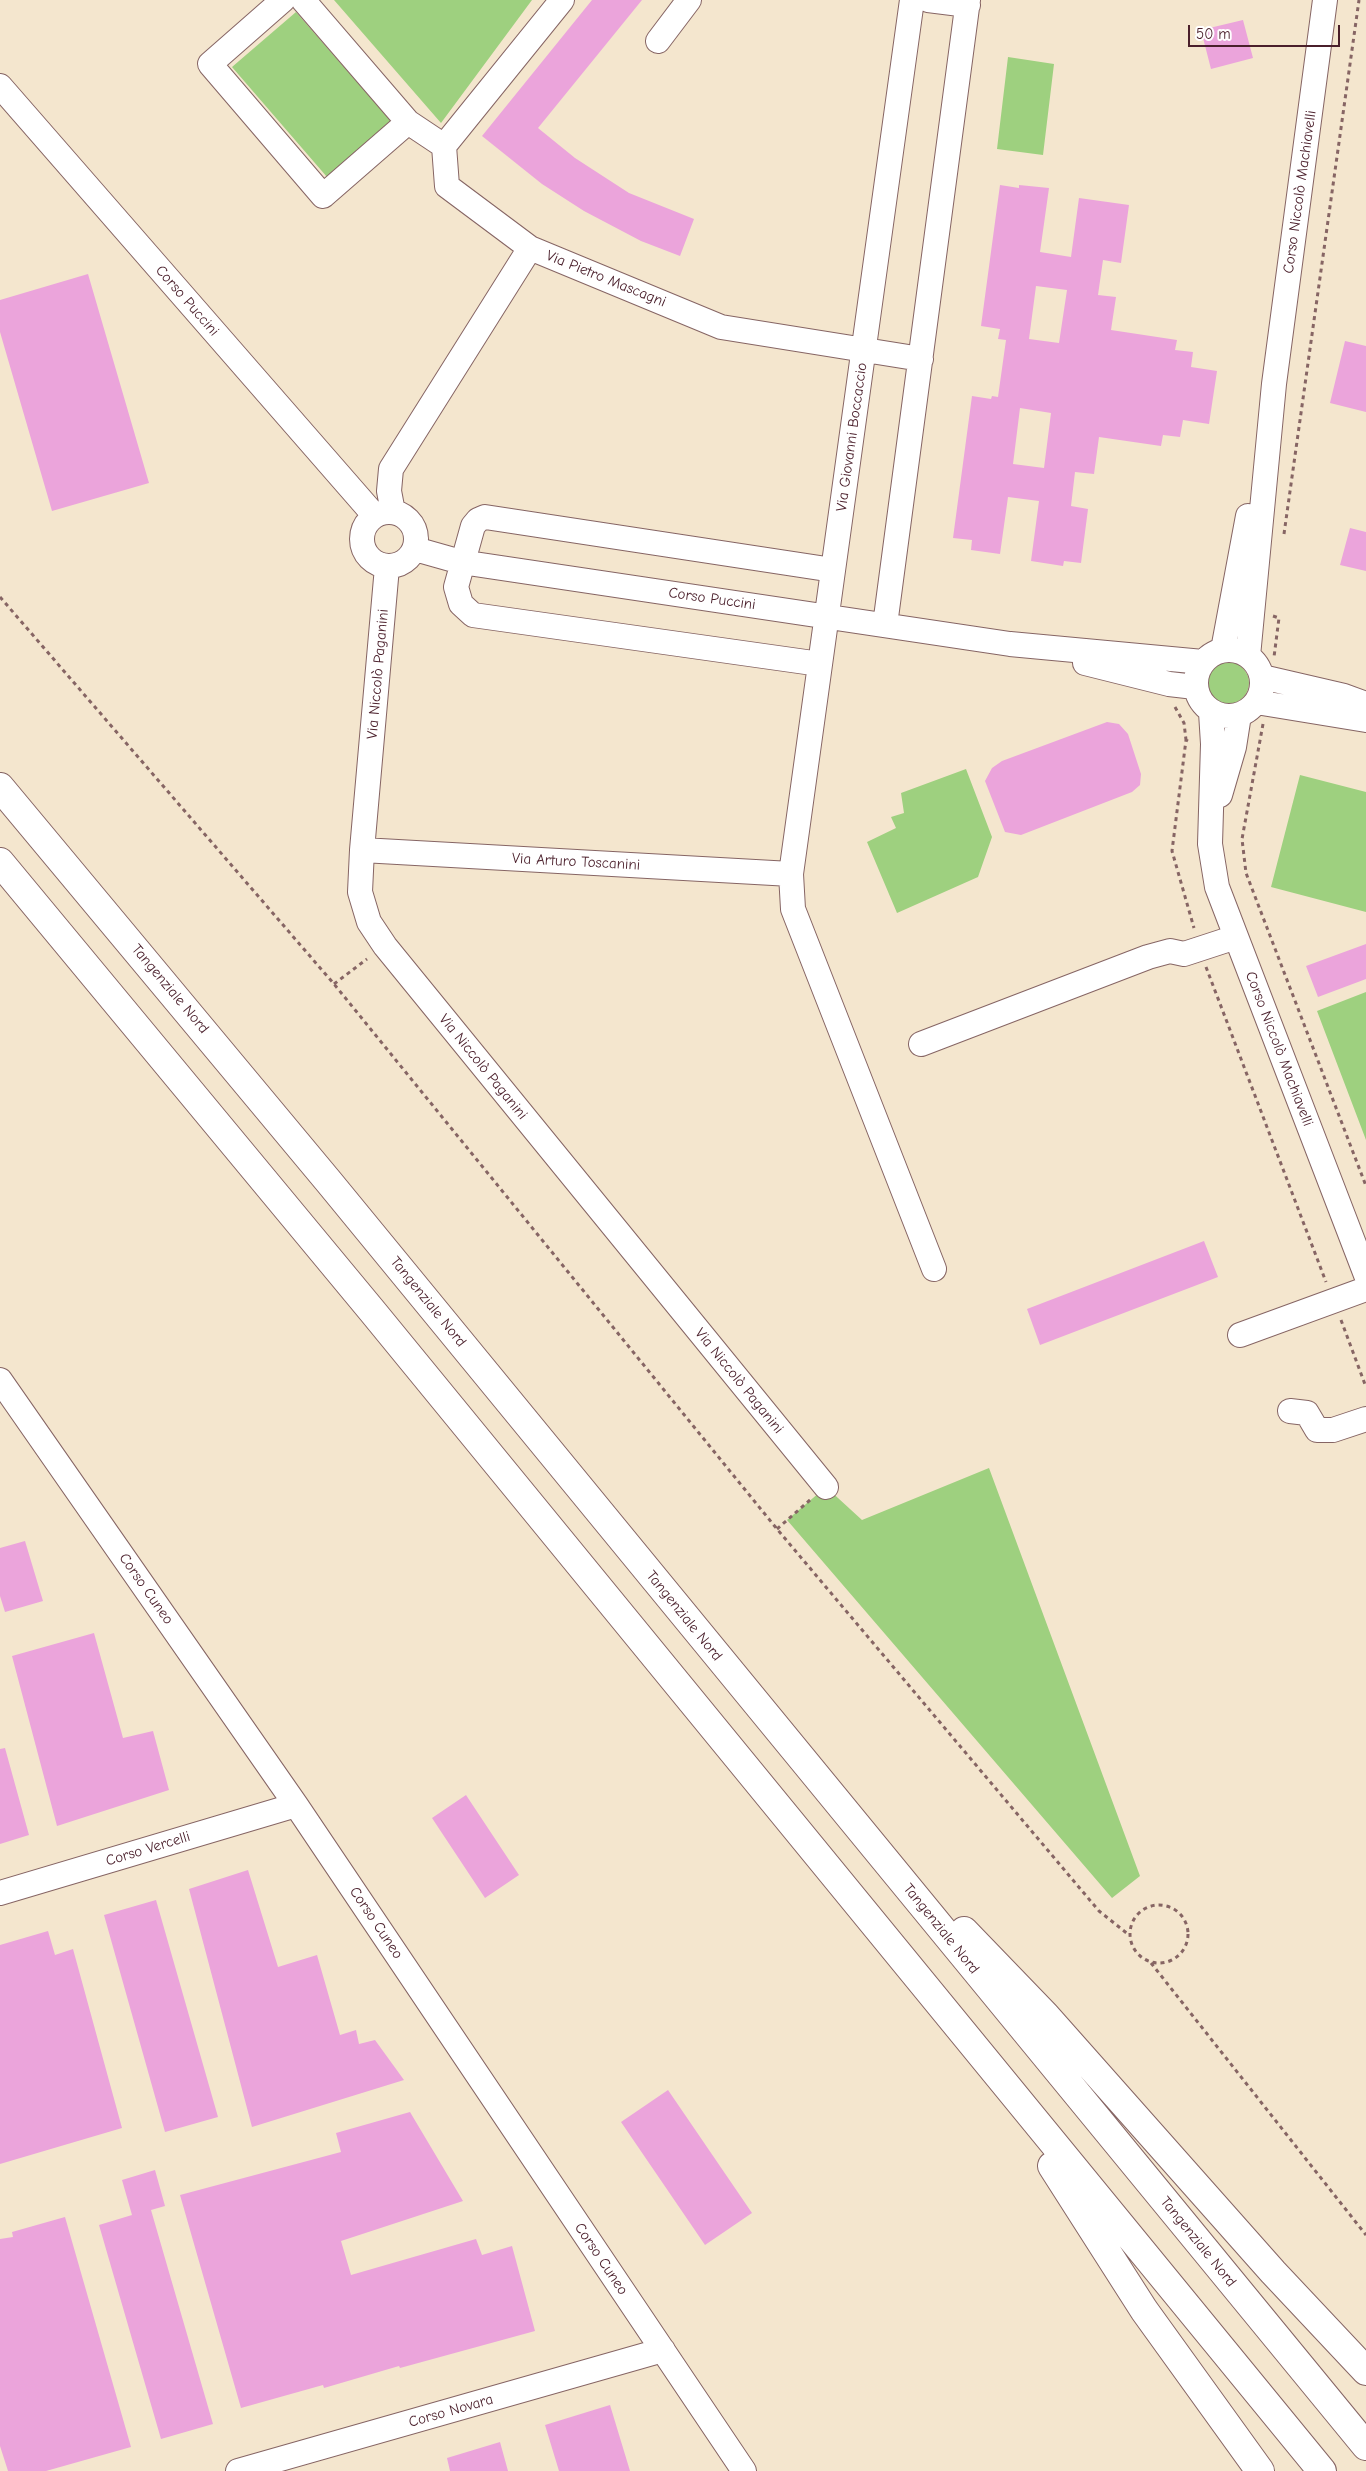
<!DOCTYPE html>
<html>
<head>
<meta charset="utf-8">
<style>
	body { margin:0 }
	#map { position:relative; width:1366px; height:2471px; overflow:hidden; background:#f4e6ce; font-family:"Comic Neue",sans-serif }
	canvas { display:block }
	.scale { position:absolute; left:1188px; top:25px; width:152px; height:22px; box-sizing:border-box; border:2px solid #4a1f2b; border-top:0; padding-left:6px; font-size:15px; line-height:18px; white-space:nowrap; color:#4a1f2b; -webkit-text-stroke:4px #fff; paint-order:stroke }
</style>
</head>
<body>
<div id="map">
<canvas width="1366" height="2471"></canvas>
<div class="scale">50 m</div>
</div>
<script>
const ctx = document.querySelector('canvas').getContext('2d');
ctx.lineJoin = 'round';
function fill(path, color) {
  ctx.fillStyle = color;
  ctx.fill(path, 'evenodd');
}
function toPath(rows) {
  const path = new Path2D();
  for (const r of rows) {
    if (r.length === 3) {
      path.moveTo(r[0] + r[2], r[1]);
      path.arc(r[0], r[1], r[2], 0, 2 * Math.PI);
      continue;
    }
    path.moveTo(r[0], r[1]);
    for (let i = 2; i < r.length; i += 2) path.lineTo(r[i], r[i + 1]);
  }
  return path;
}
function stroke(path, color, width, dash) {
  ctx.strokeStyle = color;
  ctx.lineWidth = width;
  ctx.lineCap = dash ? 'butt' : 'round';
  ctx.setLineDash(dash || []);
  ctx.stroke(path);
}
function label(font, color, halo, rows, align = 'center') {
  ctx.font = font + ' "Comic Neue",sans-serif';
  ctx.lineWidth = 4.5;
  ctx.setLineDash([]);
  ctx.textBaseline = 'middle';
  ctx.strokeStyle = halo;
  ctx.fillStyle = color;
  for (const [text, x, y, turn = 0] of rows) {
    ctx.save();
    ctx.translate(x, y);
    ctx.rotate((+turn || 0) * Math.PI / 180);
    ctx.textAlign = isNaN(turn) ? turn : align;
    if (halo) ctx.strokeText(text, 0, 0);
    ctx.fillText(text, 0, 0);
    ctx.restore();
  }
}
fill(toPath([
	[334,0,532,0,441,123],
	[296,12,391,121,327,177,232,67],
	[1008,57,1054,64,1043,155,997,149],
	[1228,683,21],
	[966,769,992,837,978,877,897,913,867,842,896,828,891,817,904,813,901,793],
	[1300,775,1366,792,1366,912,1271,887],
	[1366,992,1366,1140,1317,1011],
	[989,1468,1140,1876,1112,1898,787,1520,826,1487,862,1520]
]), '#9ed07f');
fill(toPath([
	[592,0,642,0,538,128,575,158,629,193,694,219,680,256,641,241,584,211,542,184,482,136],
	[1243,20,1253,58,1211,69,1201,30],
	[1000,185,1019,188,1019,185,1049,188,1040,252,1071,257,1079,198,1129,205,1121,263,1103,260,1098,295,1116,297,1111,330,1177,340,1175,350,1193,352,1191,367,1217,371,1209,424,1183,420,1180,437,1163,435,1161,446,1099,437,1094,474,1075,472,1071,506,1088,509,1081,563,1064,561,1063,566,1031,561,1039,501,1008,497,1000,554,971,550,972,540,953,538,972,396,991,399,992,396,998,397,1006,340,998,339,1000,329,981,326],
	[1036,286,1067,290,1059,343,1029,339],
	[1020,408,1051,413,1044,468,1013,464],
	[88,274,149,483,52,511,0,332,0,300],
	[1345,341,1366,346,1366,412,1330,403],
	[1350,528,1366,532,1366,571,1340,565],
	[1107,722,1119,724,1128,734,1141,774,1140,785,1132,792,1021,835,1005,832,985,781,992,768,1002,761],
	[1366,944,1366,979,1318,997,1306,966],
	[1204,1241,1218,1277,1040,1345,1027,1309],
	[25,1541,43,1601,5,1612,0,1596,0,1548],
	[94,1633,123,1738,153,1731,169,1790,57,1826,12,1656],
	[5,1748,29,1835,0,1844,0,1749],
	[466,1795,519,1875,485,1898,432,1818],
	[248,1870,278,1967,317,1955,340,2035,356,2030,359,2044,375,2040,404,2080,252,2127,189,1889],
	[156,1900,218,2117,165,2132,104,1915],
	[48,1931,55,1955,73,1949,122,2128,0,2164,0,1945],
	[668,2090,752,2213,705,2245,621,2122],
	[410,2112,463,2201,341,2241,351,2275,476,2239,482,2255,512,2246,535,2331,400,2368,399,2366,324,2388,323,2385,241,2408,180,2195,341,2152,336,2133],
	[155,2170,165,2206,151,2210,213,2424,161,2439,99,2225,132,2215,122,2180],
	[65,2217,131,2447,46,2471,8,2471,0,2446,0,2239,13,2237,12,2232],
	[610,2405,630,2471,559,2471,545,2425],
	[500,2442,508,2471,450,2471,447,2458]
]), '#eba4db');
const minor = toPath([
	[283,0,210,64,323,196,408,122,303,0],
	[562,0,444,146,447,186,530,248,721,327,921,359],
	[912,0,791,874,793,909,934,1269],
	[928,0,968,5],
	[658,41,689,0],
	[0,86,375,516],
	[408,122,444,146],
	[389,539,27],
	[393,512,389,491,391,469,530,248],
	[415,549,461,562,1010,644,1203,662],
	[387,567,362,850,360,892,369,922,385,946,826,1487],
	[885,625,968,0],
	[1229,683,33],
	[1223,650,1248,516],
	[1248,656,1274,384,1325,0],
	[1085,663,1169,684,1195,687],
	[820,664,473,615,461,604,456,587,473,526,478,520,485,517,833,570],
	[1262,677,1344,696,1366,704],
	[1256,702,1366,720],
	[1211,712,1213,744,1210,844,1217,887,1366,1275],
	[1220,795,1234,747,1239,715],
	[362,850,791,874],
	[921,1044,1148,957,1170,951,1184,954,1236,937],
	[1240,1335,1366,1289],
	[0,1380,296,1805,744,2471],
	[1290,1411,1307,1413,1317,1430,1333,1430,1366,1419],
	[0,1893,296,1805],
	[238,2471,663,2350]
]);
const highway = toPath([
	[0,787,329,1182,1366,2446],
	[0,862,373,1312,1322,2471],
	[964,1931,1046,2016,1273,2272,1366,2371],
	[1052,2166,1144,2310,1260,2471]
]);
stroke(minor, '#866564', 26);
stroke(highway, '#866564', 30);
stroke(toPath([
	[1284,534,1359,0],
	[0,597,334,984,777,1529,1099,1911,1129,1935],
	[1273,616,1279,618,1274,657],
	[1175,707,1184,723,1186,740],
	[1263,724,1242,839,1246,873,1366,1186],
	[1188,741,1186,740,1172,851,1194,928],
	[1206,967,1326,1282],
	[334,984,367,959],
	[1341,1320,1366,1387],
	[777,1529,810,1500],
	[1159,1934,29],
	[1151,1963,1366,2235]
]), '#866564', 3, [4, 4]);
stroke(minor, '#fff', 24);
stroke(highway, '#fff', 28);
label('15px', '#4a1f2b', '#fff', [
	["Corso Niccolò Machiavelli",1300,192,-82],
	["Via Pietro Mascagni",606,279,22],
	["Corso Puccini",187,301,49],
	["Via Giovanni Boccaccio",852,437,-82],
	["Corso Puccini",712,599,8],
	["Via Niccolò Paganini",378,674,-85],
	["Via Arturo Toscanini",576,862,3],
	["Tangenziale Nord",170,989,50],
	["Corso Niccolò Machiavelli",1279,1049,69],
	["Via Niccolò Paganini",483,1067,51],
	["Tangenziale Nord",428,1302,51],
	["Via Niccolò Paganini",739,1381,51],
	["Corso Cuneo",146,1589,55],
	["Tangenziale Nord",684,1616,51],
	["Corso Vercelli",148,1849,-17],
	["Corso Cuneo",376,1923,56],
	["Tangenziale Nord",941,1929,51],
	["Tangenziale Nord",1198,2242,51],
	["Corso Cuneo",601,2259,56],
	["Corso Novara",451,2411,-16]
]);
</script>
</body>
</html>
